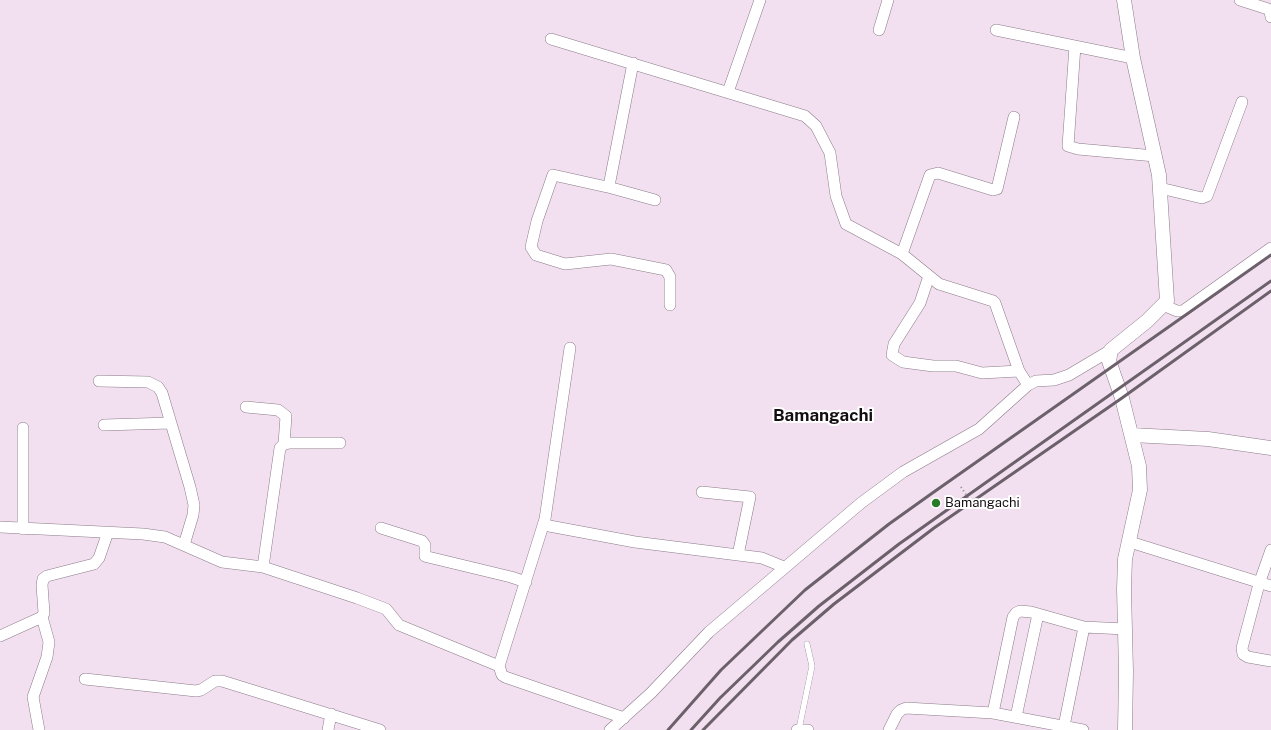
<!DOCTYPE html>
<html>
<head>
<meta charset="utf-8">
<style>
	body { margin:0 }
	canvas { display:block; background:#f2e0f0 }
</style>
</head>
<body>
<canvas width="1271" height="730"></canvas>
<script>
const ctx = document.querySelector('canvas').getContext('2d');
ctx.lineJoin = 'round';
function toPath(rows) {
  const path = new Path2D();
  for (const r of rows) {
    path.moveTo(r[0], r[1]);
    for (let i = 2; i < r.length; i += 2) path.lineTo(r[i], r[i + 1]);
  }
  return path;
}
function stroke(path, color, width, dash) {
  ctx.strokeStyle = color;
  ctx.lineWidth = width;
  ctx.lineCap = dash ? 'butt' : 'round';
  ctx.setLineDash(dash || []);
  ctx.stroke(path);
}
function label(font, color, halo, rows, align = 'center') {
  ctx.font = font + ' "Public Sans",sans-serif';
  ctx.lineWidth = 4;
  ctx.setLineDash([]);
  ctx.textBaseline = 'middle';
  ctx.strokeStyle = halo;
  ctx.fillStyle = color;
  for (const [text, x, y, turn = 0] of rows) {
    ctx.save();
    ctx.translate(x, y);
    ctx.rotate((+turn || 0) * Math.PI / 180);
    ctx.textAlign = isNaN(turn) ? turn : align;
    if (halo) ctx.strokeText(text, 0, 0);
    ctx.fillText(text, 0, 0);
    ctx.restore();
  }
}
const service = toPath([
	[799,729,812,666,807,644]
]);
const minor = toPath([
	[1240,0,1268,9,1270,11,1271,17],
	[879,30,888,0],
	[996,30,1133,58],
	[551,39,805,116,816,126,830,153,836,196,846,224,902,254,939,284,993,301,995,303,1019,371,1028,385],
	[1075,46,1068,146,1078,149,1155,156],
	[633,63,609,186,607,187,553,175,537,221,531,247,536,255,565,264,611,259,666,270,670,277,670,305],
	[728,92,760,0],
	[608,187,655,200],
	[1160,188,1202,198,1207,196,1242,102],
	[902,254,930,175,938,173,993,190,997,189,1014,117],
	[929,276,920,303,894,344,892,355,903,362,933,366,956,366,982,373,1019,371],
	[1163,305,1177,311,1183,311,1271,248],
	[570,348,545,519,499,666,502,675,505,677,624,718],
	[99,381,148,382,158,387,162,393,190,487,194,505,193,515,184,545],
	[246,407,278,410,286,416,284,444],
	[104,425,171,423],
	[23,428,23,529],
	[702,492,750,497,738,555],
	[544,525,635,542,762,558,784,567],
	[0,527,143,534,165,537,222,562,263,567,357,598,386,609,399,625,499,666],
	[381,528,422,541,425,545,425,556,428,557,511,577,526,582],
	[1130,542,1271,586],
	[1271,550,1259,584,1242,648,1243,654,1248,657,1271,661],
	[263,567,280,448,284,444,289,443,340,443],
	[0,636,42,617,44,613,42,585,43,579,47,576,94,564,99,558,108,532],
	[85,679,196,691,201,690,215,681,222,681,380,730],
	[993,713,1013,617,1016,613,1020,611,1031,612,1084,627,1125,629],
	[1016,717,1038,614],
	[1064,726,1084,627],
	[39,730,33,697,47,657,49,642,42,617],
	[328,730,331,714],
	[610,730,651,693,709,632,861,503,903,472,979,429,1028,385,1036,381,1054,380,1069,375,1111,350],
	[797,730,808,730],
	[889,730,897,714,901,710,906,708,993,713,1083,730]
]);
const tertiary = toPath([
	[1124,0,1133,58,1159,175,1167,301,1147,321,1111,350,1109,361,1122,398,1139,466,1140,490,1125,559,1124,589,1126,672,1125,730],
	[1132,435,1208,439,1271,448]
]);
stroke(service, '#8b7b89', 6);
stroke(minor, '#8b7b89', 12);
stroke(tertiary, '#8b7b89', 15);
stroke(service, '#fff', 5.5);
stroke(minor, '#fff', 11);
stroke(tertiary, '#fff', 14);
stroke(toPath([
	[668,730,721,670,805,590,889,524,931,494,1271,255],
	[691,730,720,698,778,642,819,606,899,544,1271,281],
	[703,730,792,640,834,604,934,528,1122,398,1271,291]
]), '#6c616b', 3);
stroke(toPath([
	[961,487,976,510]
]), '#938692', 2, [1, 3]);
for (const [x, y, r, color] of [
	[936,503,5,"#297c27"]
]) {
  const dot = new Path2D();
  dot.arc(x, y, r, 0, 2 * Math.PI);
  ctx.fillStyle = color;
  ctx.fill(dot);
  stroke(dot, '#fff', 1.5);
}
label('13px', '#140e13', '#fff', [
	["Bamangachi",945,503]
], 'left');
label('bold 17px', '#140e13', '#fff', [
	["Bamangachi",823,416]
]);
</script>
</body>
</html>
